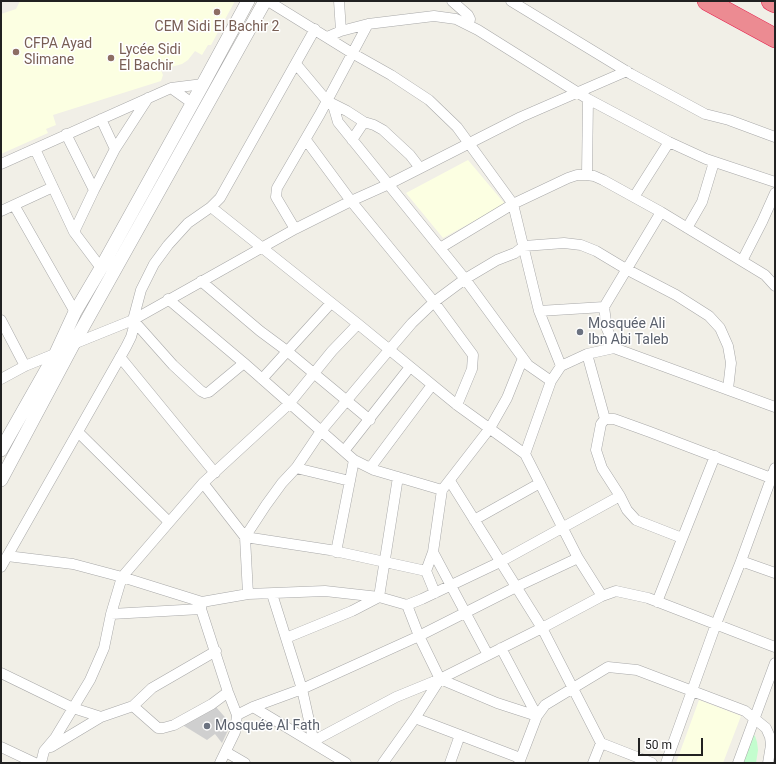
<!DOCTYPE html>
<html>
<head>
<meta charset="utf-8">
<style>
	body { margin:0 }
	#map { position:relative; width:776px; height:764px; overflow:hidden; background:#f1efe7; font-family:Roboto,sans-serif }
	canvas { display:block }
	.frame { position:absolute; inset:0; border:2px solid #212121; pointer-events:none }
	.scale { position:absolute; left:638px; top:738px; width:65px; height:18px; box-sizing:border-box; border:2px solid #212121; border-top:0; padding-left:5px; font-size:12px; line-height:14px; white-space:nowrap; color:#212121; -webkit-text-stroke:3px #fff; paint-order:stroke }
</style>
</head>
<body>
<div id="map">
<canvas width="776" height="764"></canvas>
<div class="frame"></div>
<div class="scale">50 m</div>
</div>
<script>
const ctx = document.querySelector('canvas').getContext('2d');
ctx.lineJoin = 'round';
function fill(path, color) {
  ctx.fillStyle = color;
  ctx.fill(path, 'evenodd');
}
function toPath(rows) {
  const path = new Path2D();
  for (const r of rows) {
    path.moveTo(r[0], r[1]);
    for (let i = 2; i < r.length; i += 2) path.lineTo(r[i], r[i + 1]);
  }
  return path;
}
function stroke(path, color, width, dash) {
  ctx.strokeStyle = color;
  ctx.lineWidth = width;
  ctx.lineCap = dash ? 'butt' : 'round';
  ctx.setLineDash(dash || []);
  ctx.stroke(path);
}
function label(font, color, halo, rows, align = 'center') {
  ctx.font = font + ' Roboto,sans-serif';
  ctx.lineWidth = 3;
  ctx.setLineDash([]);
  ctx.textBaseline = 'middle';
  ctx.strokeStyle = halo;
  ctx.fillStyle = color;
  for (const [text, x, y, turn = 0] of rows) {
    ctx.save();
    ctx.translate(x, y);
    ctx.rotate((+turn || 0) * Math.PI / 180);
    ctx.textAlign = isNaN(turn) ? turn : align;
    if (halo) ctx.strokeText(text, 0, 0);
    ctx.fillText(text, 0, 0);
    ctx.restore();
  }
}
fill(toPath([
	[20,1,235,1,211,45,208,45,202,55,195,51,188,60,182,64,171,67,172,70,161,70,163,75,161,81,53,115,56,125,46,129,48,133,1,154,1,14,16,9],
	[468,160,505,204,443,238,406,193],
	[699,700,741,716,723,763,676,763]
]), '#fcffe2');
fill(toPath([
	[216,707,231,724,222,743,215,734,207,740,181,724]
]), '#cfcfcf');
fill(toPath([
	[751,732,755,736,757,742,758,750,756,763,740,763]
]), '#c3fdce');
const minor = toPath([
	[268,1,352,53,391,75,429,100,457,127,513,204,539,311,561,366],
	[339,1,341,31],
	[452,1,468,15,470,19,469,25],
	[511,1,631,74,705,114,729,120,775,137],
	[327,37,341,31,368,24,434,16,456,19,478,30,588,99,669,142,706,159,775,182],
	[296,64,327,101,347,111,364,122,374,125,383,130,410,155,420,168],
	[192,103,171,88,203,84],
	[333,105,338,122,465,279,528,365,551,381],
	[101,119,115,149],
	[66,134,94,190],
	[306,140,351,201,434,302,473,355,472,369,457,405],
	[352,140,364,122],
	[35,149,74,232,101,268],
	[1,164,171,88],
	[587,175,588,99],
	[634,197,669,142],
	[14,205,75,312],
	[211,207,358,324,457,405,525,454,578,558,602,596],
	[1,211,53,187],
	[687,228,702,202,714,162],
	[295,229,276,197,277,188,320,114,368,24],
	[74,232,94,190,115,149,148,98],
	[440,248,513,204,568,178,577,175,587,175,594,176,603,180,661,212,765,275,775,286],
	[742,261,762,222,775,193],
	[201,281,260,331,287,351,370,420],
	[168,299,244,363,354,460,374,470,442,490],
	[604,307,607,329,611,338,614,348],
	[539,311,604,307,661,212],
	[1,320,25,366],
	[71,345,133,320,295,229,351,201,389,184,521,117,627,71],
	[587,354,605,419],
	[120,357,215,473],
	[244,363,209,392,205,393,201,391,173,365,133,320,141,290,154,264,168,245,188,223,211,207,220,198,315,29],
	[1,379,25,366,57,353],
	[262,379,331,303],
	[78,432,169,522],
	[344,451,410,367],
	[525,454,551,381,561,366,587,354,614,348,775,407],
	[296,468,350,481],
	[370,468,432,385],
	[450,481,542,628,601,743,593,763],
	[203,483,245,537,330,550,426,571],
	[474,520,540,483],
	[682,538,636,520,627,510,620,496,602,468,596,450,601,424,605,419,614,419,650,432,771,478],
	[336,552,354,460],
	[433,552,488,655],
	[7,556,73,564,122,577,202,602,248,594,325,591,379,597,407,605,422,599,500,562,620,496],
	[741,561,775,573],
	[1,567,126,347,131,337,135,323],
	[435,593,426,571,433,552,442,490,490,428,507,398,523,358],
	[248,594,245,537,266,505,282,483,296,468,321,431,389,350,412,323,434,302,465,279,497,260,515,253,524,246,564,243,581,245,596,251,626,269,676,295,709,316,720,328,728,346,731,363,728,389],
	[272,594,302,689,314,743,319,738,396,697,440,679,542,628,602,596,616,591,648,598,775,647],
	[202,602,201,609,228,692,237,715],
	[657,602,715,456],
	[407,605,419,636,440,679,497,703,537,716],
	[111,614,201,609],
	[286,638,352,611,379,597,398,477],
	[501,648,537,716],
	[1,673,73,708,101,717],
	[133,706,158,728,163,728,174,725,212,704,228,692],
	[253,707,346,763],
	[415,718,520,758],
	[601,743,652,763],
	[1,747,35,763],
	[51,747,101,717,133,706,152,688,216,651],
	[226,752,245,763],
	[41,763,44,751,55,738,90,680,104,648,111,614,122,577,203,483,289,404,332,351,358,324],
	[220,763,235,732,237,715,253,707,302,689,419,636,516,587,578,558],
	[383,763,415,718,440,679],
	[450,763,460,735],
	[519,763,537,716,545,705,608,667,637,670,745,711,766,728,770,737,771,745,768,763],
	[666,763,716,624,741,561,775,468],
	[738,763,775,663]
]);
const tertiary = toPath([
	[1,450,56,353,75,312,101,268,203,84,248,1],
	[1,480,74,343,265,1]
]);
const motorway = toPath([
	[707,1,775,38],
	[771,1,775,3]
]);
stroke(minor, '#a8a8a8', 11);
stroke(tertiary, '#a8a8a8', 14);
stroke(motorway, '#e51e4c', 20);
stroke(minor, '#fff', 10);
stroke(tertiary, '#fff', 13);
stroke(motorway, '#ec8b92', 19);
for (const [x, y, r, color] of [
	[217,12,4,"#8d6e63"],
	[16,52,4,"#8d6e63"],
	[111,58,4,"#8d6e63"],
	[580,332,4,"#6b7280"],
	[207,726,4,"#6b7280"]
]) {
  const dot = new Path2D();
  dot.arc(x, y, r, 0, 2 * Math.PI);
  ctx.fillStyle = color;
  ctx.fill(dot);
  stroke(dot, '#fff', 1.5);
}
label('14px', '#785e54', '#fff', [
	["CEM Sidi El Bachir 2",217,27,"center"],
	["CFPA Ayad",24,44],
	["Slimane",24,60],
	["Lycée Sidi",119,50],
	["El Bachir",119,66]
], 'left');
label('14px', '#5b616d', '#fff', [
	["Mosquée Ali",588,324],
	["Ibn Abi Taleb",588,340],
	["Mosquée Al Fath",215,726]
], 'left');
</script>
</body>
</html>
